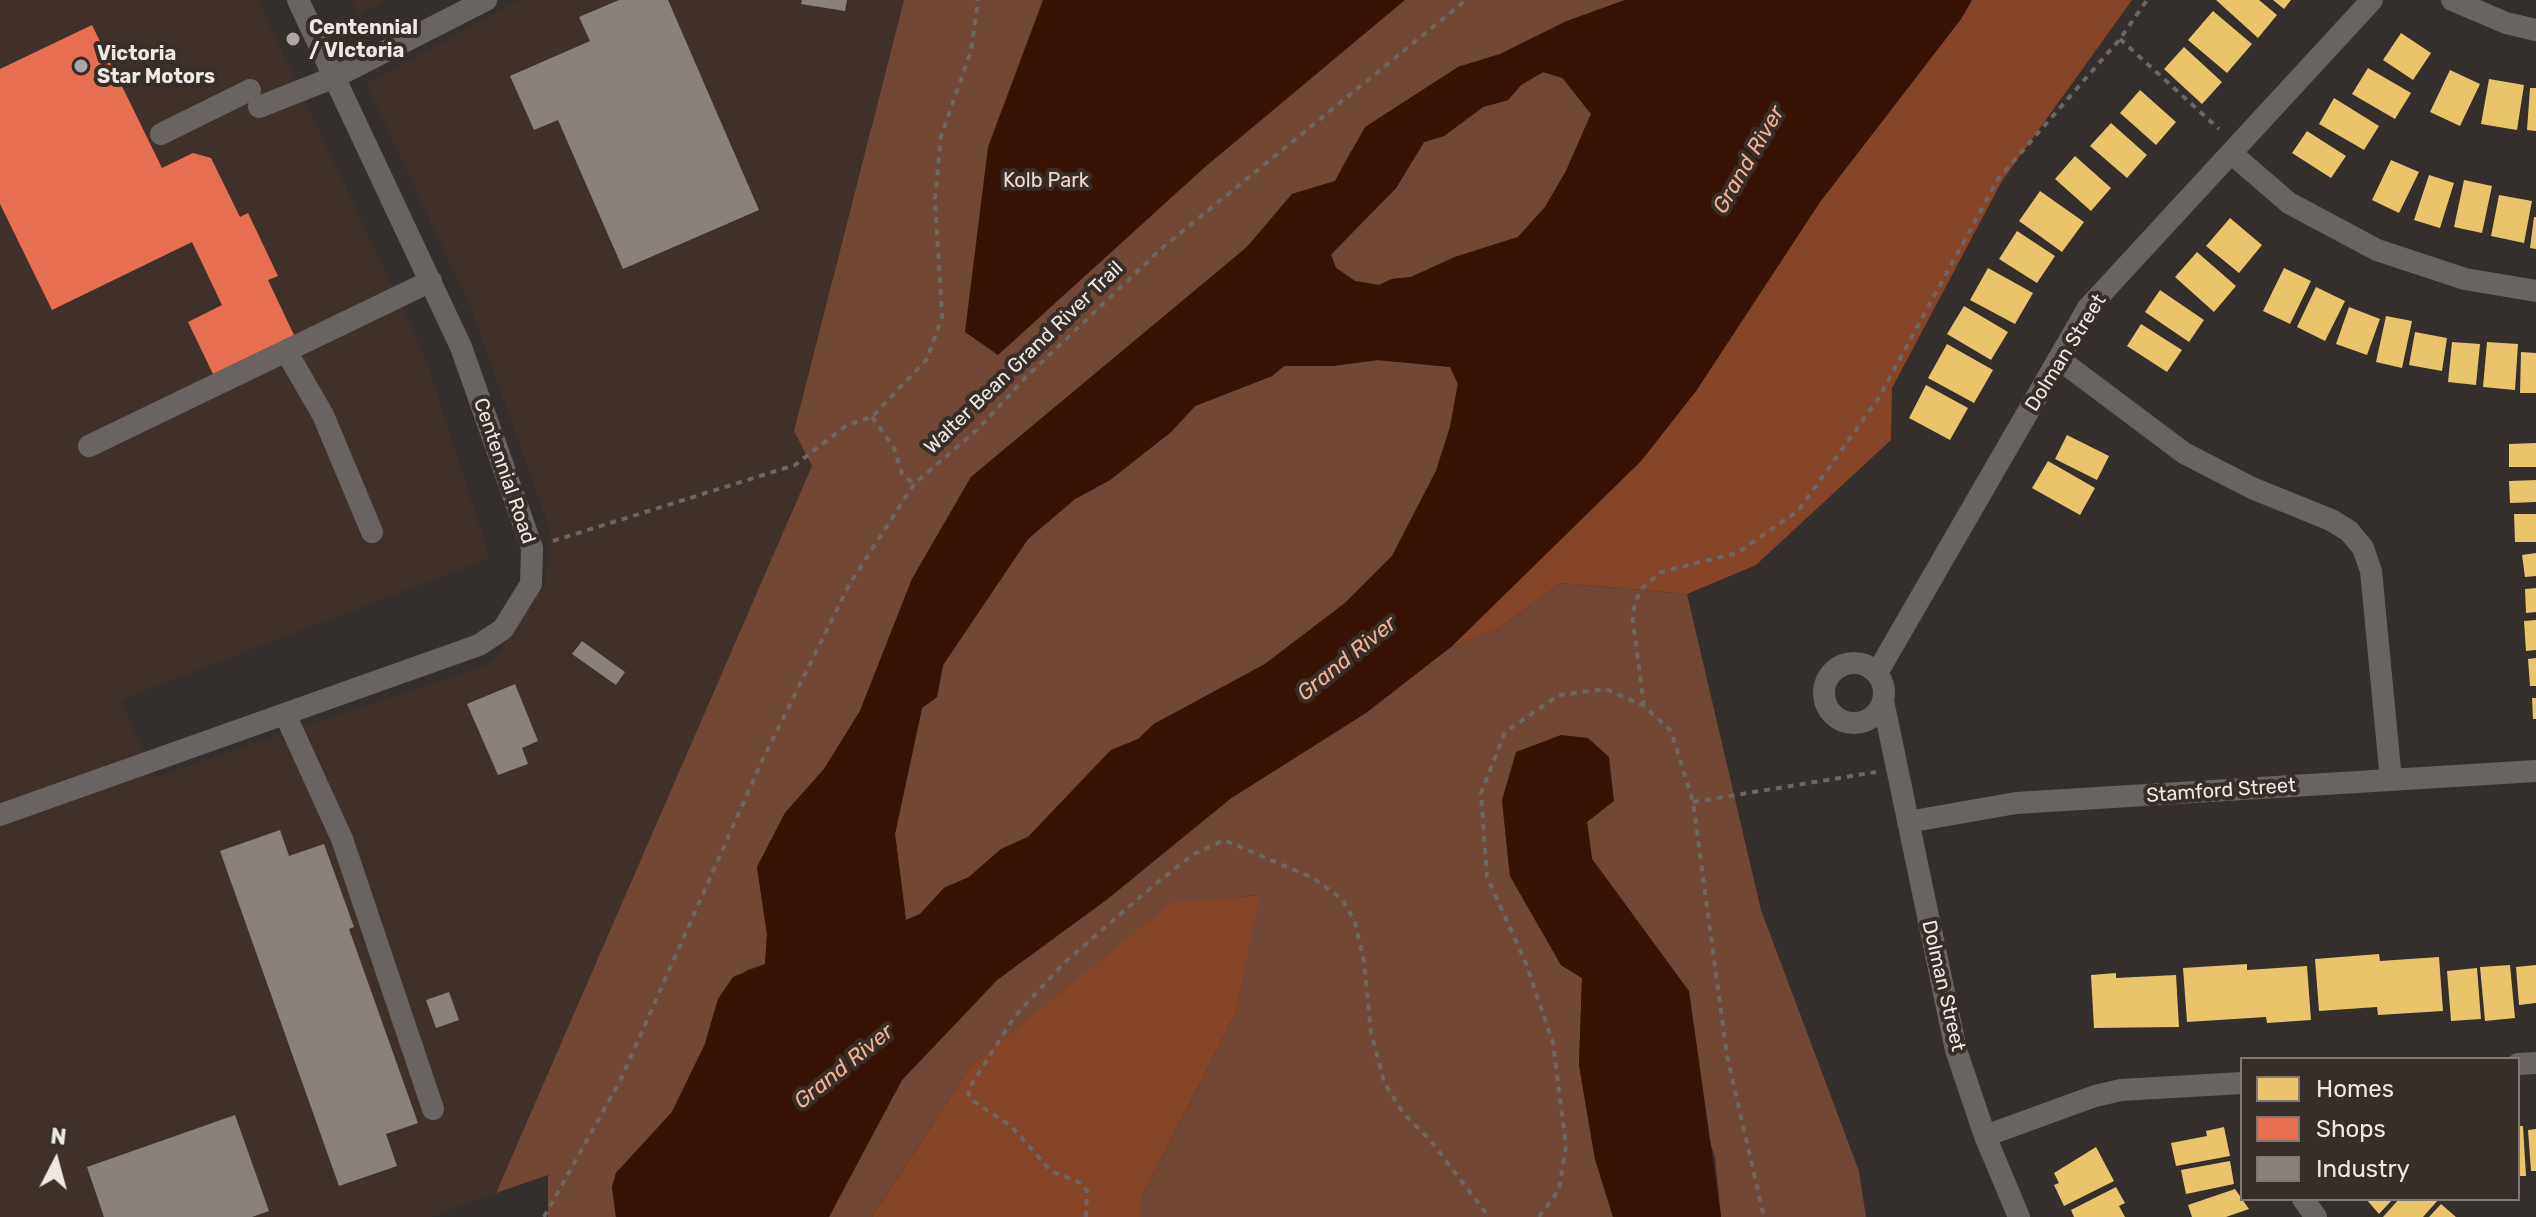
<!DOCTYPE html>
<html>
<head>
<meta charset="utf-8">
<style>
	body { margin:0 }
	#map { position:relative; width:2536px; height:1217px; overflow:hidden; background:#342e2c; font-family:Rubik,sans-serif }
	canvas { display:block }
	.legend { position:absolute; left:2240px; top:1057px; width:280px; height:144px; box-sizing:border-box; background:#372d29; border:2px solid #807874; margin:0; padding:10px 14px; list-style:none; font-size:24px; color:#eee8e5 }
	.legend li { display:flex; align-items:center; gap:16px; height:40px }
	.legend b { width:40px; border:2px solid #807874 }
	.north { position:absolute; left:16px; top:1121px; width:80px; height:80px; -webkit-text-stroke:6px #372d29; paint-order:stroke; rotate:6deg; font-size:22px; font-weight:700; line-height:32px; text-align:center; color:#eee8e5 }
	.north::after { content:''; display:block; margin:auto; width:28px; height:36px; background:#eee8e5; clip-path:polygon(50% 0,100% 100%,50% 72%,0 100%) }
</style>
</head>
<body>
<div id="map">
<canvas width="2536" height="1217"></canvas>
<ul class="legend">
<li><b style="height:22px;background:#e9c46a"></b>Homes</li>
<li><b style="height:22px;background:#e76f51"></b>Shops</li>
<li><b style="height:22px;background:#8a817c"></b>Industry</li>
</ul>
<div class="north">N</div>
</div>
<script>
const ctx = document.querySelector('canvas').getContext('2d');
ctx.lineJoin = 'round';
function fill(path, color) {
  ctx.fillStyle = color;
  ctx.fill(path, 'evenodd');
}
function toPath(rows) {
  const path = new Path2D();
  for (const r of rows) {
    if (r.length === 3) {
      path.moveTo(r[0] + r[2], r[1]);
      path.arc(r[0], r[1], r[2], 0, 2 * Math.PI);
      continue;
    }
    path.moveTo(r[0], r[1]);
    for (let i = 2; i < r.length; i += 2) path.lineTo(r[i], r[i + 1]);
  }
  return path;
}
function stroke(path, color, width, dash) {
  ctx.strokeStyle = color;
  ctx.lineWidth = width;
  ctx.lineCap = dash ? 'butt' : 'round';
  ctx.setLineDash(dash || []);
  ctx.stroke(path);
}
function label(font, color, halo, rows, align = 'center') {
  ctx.font = font + ' Rubik,sans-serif';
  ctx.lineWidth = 8;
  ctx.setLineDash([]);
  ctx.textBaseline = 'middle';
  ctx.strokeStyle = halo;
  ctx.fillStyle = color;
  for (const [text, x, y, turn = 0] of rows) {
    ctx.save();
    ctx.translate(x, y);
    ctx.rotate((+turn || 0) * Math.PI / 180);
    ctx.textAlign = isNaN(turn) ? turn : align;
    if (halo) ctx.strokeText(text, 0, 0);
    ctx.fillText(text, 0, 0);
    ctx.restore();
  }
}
fill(toPath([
	[0,0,258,0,425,357,490,558,120,700,156,777,492,663,546,583,549,527,471,308,366,84,519,0,904,0,794,431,813,465,496,1193,431,1217,0,1217],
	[351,0,385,0,359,15]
]), '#3f312a');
fill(toPath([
	[904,0,1625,0,1567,21,1500,54,1458,67,1351,151,1335,181,1292,194,1247,247,971,477,912,579,860,711,824,769,785,813,757,867,767,934,765,964,747,970,718,999,705,1044,672,1112,616,1173,612,1187,616,1217,548,1217,548,1175,496,1193,812,466,794,431],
	[1543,72,1562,78,1591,114,1566,171,1545,207,1518,237,1455,257,1411,277,1392,279,1379,285,1355,281,1336,268,1331,255,1396,188,1424,142,1444,136,1483,107,1508,100,1521,85],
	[1378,360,1450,367,1458,384,1450,427,1436,471,1392,556,1345,603,1265,664,1154,724,1138,740,1111,750,1028,837,1001,849,969,877,944,888,920,914,906,920,895,834,922,708,937,697,943,665,1028,539,1075,499,1110,480,1171,432,1195,406,1272,376,1284,366,1332,366],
	[1561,583,1687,594,1761,910,1859,1171,1866,1217,1721,1217,1715,1157,1634,916,1592,859,1587,822,1502,800,1510,876,1561,965,1582,978,1579,1065,1595,1159,1613,1217,1141,1217,1141,1198,1236,1013,1259,895,1172,903,971,1065,872,1217,824,1217,902,1080,997,980,1108,899,1230,799,1451,647,1498,629]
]), '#714736');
fill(toPath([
	[1972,0,2132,0,2002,181,1892,388,1891,440,1756,565,1687,594,1561,583,1498,629,1451,647,1641,461,1696,391,1820,202,1961,19],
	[1260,895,1236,1013,1141,1198,1141,1217,872,1217,971,1065,1172,902]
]), '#864527');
fill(toPath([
	[1043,0,1405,0,1205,167,998,355,965,332,988,147],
	[1625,0,1972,0,1961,19,1820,202,1696,391,1641,461,1451,647,1366,713,1230,799,1107,899,997,980,902,1080,829,1217,616,1217,612,1187,616,1173,672,1112,705,1044,718,999,733,977,765,964,767,934,757,867,785,813,824,769,860,711,912,579,971,477,1247,247,1292,194,1335,181,1365,127,1458,67,1500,54,1567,21],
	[1543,72,1563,78,1591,114,1566,171,1545,207,1518,237,1455,257,1411,277,1392,279,1379,285,1355,281,1336,268,1331,254,1396,188,1424,142,1444,136,1483,107,1508,100,1521,85],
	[1378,360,1450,367,1458,384,1450,427,1436,471,1392,556,1345,603,1265,664,1154,724,1138,739,1111,750,1028,837,1001,849,969,877,944,888,920,914,906,920,895,834,922,708,937,697,943,665,1028,539,1075,499,1110,480,1171,432,1195,406,1272,376,1284,366,1332,366],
	[1561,735,1588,738,1609,757,1614,801,1587,822,1592,859,1689,991,1721,1217,1613,1217,1595,1159,1579,1065,1582,978,1561,965,1510,876,1502,800,1516,752]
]), '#361304');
fill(toPath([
	[2216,0,2259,0,2277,15,2258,38],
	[2273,0,2291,0,2284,9],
	[2213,11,2252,44,2227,73,2188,40],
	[2401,33,2431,53,2413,80,2383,60],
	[2184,47,2222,82,2202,104,2164,69],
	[2368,68,2411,93,2395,119,2352,94],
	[2450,70,2480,84,2460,126,2430,112],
	[2489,79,2524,85,2517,130,2481,124],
	[2530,88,2536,88,2536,131,2527,130],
	[2140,90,2176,122,2156,145,2120,113],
	[2334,98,2379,126,2364,150,2319,124],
	[2111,123,2147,155,2127,178,2090,146],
	[2307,131,2346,156,2331,178,2292,153],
	[2075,156,2111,188,2091,211,2055,179],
	[2391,160,2419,172,2399,213,2372,200],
	[2429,175,2454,183,2440,228,2414,220],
	[2464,180,2492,186,2482,233,2454,227],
	[2040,191,2084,222,2062,252,2019,221],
	[2499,195,2532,201,2524,243,2491,236],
	[2534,217,2536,217,2536,249,2530,248],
	[2230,218,2262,245,2239,273,2206,246],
	[2017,231,2055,256,2037,283,1999,259],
	[2197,252,2236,286,2214,312,2175,277],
	[1988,268,2033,293,2015,324,1970,300],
	[2284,268,2311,281,2290,324,2263,311],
	[2316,287,2345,301,2325,341,2297,327],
	[2160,290,2204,320,2189,342,2145,312],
	[1964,306,2008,332,1991,360,1947,334],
	[2349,307,2380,319,2367,355,2336,344],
	[2386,316,2412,321,2402,368,2376,362],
	[2141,324,2182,350,2167,372,2127,346],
	[2415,332,2447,338,2442,371,2409,365],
	[2452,342,2480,344,2476,385,2448,382],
	[2487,342,2518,344,2515,390,2483,387],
	[1947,344,1993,370,1974,403,1928,378],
	[2521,352,2536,353,2536,393,2520,393],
	[1926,385,1968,408,1950,440,1909,418],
	[2067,435,2109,456,2097,480,2055,459],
	[2536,443,2536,467,2509,467,2509,444],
	[2048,461,2095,488,2080,515,2032,488],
	[2536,480,2536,502,2510,503,2509,481],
	[2514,514,2536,514,2536,542,2515,542],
	[2536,553,2536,576,2525,577,2522,555],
	[2536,588,2536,612,2526,613,2525,589],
	[2536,620,2536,650,2526,651,2524,621],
	[2536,658,2536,686,2530,686,2528,659],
	[2532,698,2536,698,2536,719,2533,719],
	[2379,954,2380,961,2439,957,2443,1011,2378,1015,2377,1007,2319,1011,2315,959],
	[2247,964,2247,970,2307,966,2311,1020,2267,1023,2266,1017,2187,1022,2183,968],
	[2510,965,2515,1018,2485,1021,2480,967],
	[2536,965,2536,1003,2519,1005,2516,967],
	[2477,968,2481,1019,2451,1021,2447,971],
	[2116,973,2116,978,2176,975,2179,1027,2094,1028,2091,975],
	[2518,1126,2523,1126,2526,1176,2518,1176],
	[2224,1127,2230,1156,2176,1166,2171,1143,2207,1136,2206,1131],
	[2536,1129,2536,1171,2531,1171,2528,1130],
	[2096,1147,2114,1181,2064,1206,2054,1185,2059,1183,2054,1173],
	[2230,1161,2234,1184,2186,1194,2181,1170],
	[2116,1187,2125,1203,2119,1206,2125,1217,2074,1217,2071,1210],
	[2235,1189,2249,1209,2226,1217,2192,1217,2188,1205],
	[2366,1199,2393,1199,2379,1214],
	[2399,1199,2439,1199,2423,1217,2383,1217],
	[2441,1204,2456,1217,2429,1217]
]), '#e9c46a');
fill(toPath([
	[92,25,162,168,193,153,211,158,240,217,248,213,278,276,268,280,294,335,213,374,188,322,222,305,192,242,52,310,0,204,0,69]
]), '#e76f51');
fill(toPath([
	[619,0,668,0,759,210,623,269,558,120,534,130,510,76,590,41,579,17],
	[802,0,847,0,845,11,801,4],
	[582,641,625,672,616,685,572,654],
	[515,684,538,741,522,748,528,764,498,775,467,704],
	[280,830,289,856,324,844,354,927,349,929,418,1123,386,1134,397,1166,339,1186,220,851],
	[449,992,459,1020,436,1028,426,1000],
	[235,1115,269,1211,252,1217,104,1217,87,1167]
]), '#8a817c');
stroke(toPath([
	[2120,39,2219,129],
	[872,417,894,448,902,474,914,484],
	[553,541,795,465,847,425,872,417,927,359,942,317,935,199,941,136,971,51,978,0],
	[1644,706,1632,614,1640,590,1661,572,1737,553,1798,511,1878,399,1998,179,2120,39,2147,0],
	[1693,802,1876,772],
	[544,1217,620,1081,761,763,849,585,914,484,978,429,1025,378,1162,248,1466,0],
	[1086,1217,1087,1191,1081,1183,1051,1171,1011,1126,970,1099,968,1090,1015,1016,1064,963,1154,885,1194,854,1224,840,1313,878,1342,899,1355,922,1364,962,1371,1032,1384,1082,1403,1113,1430,1140,1489,1217],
	[1539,1217,1559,1190,1566,1146,1553,1043,1525,961,1487,877,1481,793,1505,732,1559,695,1606,689,1644,706,1671,731,1693,802,1727,1056,1764,1217]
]), '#6b6765', 4, [6, 6]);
stroke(toPath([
	[2452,0,2506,23,2536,30],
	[259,107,335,77,486,0],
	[161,134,250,90],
	[2231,153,2289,203,2377,250,2465,279,2536,291],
	[286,351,323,415,372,532],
	[2060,360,2184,453,2252,488,2331,520,2349,531,2363,548,2371,571,2391,780],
	[89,446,431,281],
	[1854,693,30],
	[1877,673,2088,308,2372,0],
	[1883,701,1956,1050,1985,1136,2019,1217],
	[285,714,342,839,433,1109],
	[0,815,479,645,503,629,531,584,532,548,461,347,298,0],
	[1908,822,2016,803,2536,771],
	[2518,1064,2536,1063],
	[1985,1136,2095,1096,2121,1090,2242,1083],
	[2303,1199,2316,1217]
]), '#696462', 22);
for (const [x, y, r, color] of [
	[293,39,8,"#ada7a4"],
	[81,66,8,"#ada7a4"]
]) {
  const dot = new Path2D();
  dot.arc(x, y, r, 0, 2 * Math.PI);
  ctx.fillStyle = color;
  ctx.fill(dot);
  stroke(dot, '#372d29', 3);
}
label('bold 20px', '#eee8e5', '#372d29', [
	["Centennial",309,28],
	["/ VIctoria",309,51],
	["Victoria",97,54],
	["Star Motors",97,77]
], 'left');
label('20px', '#f0d9d0', '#372d29', [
	["Kolb Park",1046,181]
]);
label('20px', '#eee8e5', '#372d29', [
	["Dolman Street",2066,353,-58],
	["Walter Bean Grand River Trail",1024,358,-44],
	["Centennial Road",504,471,71],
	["Stamford Street",2221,791,-4],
	["Dolman Street",1943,986,77]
]);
label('italic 22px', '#f2b196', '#372d29', [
	["Grand River",1749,160,-60],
	["Grand River",1347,659,-39],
	["Grand River",844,1067,-39]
]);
</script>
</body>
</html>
